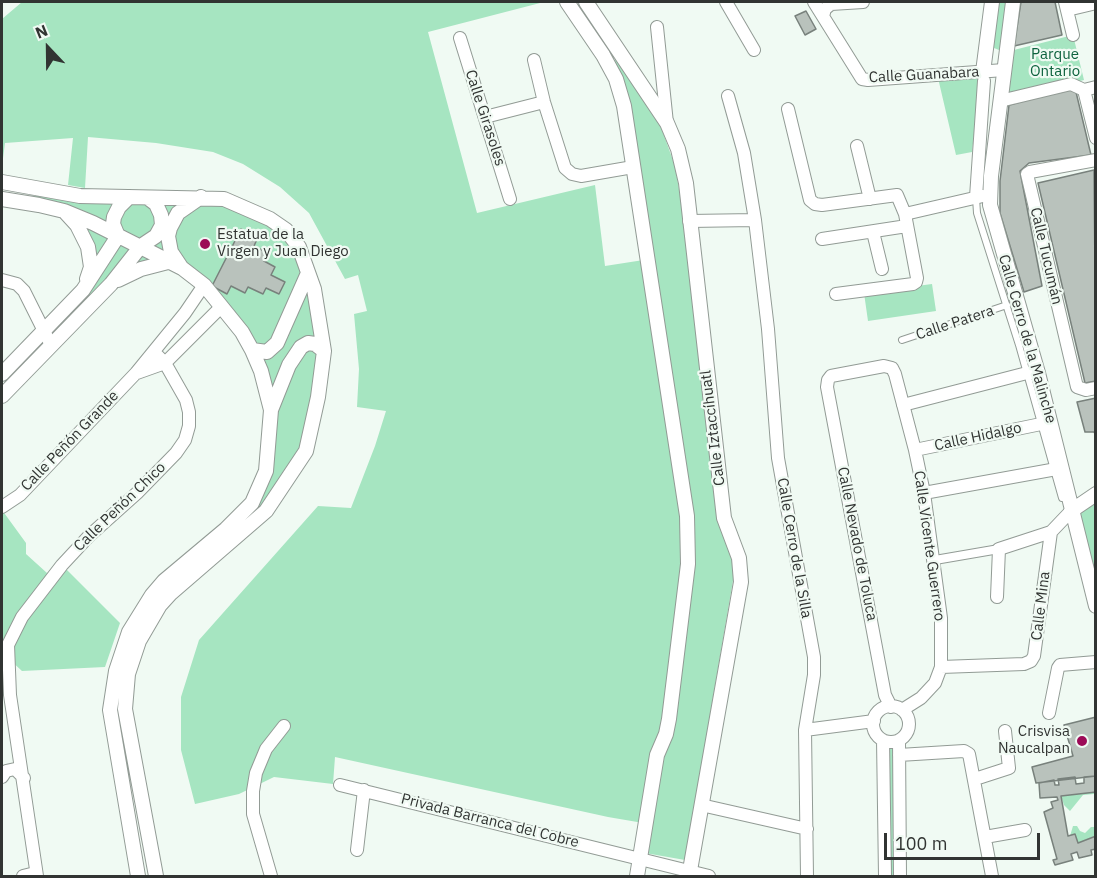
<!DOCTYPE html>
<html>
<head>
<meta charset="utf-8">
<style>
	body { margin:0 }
	#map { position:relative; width:1097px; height:878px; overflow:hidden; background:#f0faf3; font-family:"IBM Plex Sans",sans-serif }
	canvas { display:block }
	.frame { position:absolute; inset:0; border:3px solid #313432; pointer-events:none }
	.north { position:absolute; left:18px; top:18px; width:60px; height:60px; -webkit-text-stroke:4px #f0faf3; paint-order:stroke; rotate:338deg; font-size:16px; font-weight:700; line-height:24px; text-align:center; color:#313432 }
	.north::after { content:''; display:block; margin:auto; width:21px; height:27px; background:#313432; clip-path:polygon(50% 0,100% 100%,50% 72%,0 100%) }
	.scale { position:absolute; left:884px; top:833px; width:156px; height:27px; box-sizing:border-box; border:3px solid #313432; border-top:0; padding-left:8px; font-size:18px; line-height:21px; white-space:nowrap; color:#313432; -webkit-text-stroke:4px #f0faf3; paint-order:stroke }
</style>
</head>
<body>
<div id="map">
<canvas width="1097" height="878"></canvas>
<div class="frame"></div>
<div class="north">N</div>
<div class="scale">100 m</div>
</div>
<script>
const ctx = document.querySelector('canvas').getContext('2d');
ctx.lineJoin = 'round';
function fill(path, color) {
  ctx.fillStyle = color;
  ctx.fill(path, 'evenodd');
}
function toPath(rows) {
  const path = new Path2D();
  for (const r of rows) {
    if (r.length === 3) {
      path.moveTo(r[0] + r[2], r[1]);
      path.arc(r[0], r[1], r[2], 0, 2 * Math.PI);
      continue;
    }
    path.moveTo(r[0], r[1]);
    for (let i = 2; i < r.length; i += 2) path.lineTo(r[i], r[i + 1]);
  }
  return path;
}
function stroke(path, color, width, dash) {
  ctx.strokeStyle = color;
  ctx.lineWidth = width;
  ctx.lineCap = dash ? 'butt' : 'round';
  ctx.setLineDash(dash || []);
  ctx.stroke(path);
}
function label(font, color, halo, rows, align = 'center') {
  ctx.font = font + ' "IBM Plex Sans",sans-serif';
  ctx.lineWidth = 4.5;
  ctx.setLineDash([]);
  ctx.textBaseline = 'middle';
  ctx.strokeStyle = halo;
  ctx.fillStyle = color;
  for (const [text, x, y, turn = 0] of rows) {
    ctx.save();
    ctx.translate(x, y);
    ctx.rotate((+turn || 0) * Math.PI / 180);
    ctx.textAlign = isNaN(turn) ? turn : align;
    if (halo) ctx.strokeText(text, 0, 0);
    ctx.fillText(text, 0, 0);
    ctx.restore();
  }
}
fill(toPath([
	[22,2,544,2,428,32,477,213,595,185,605,266,650,259,613,61,616,60,661,127,675,166,683,212,719,523,735,569,685,860,645,853,649,824,608,817,335,757,333,784,274,777,239,794,195,804,181,750,181,697,199,640,318,506,351,508,375,446,386,411,357,407,359,369,354,314,367,311,358,275,345,279,309,213,280,187,243,164,213,152,156,143,88,137,85,188,68,185,73,138,5,143,2,166,2,19],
	[998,2,1010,2,1004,52,994,48,993,45],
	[1073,35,1084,80,1000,101,1006,52],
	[981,74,972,152,956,155,938,78],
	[67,195,202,198,269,218,299,247,324,351,306,451,266,511,242,529,266,471,271,410,245,330,180,267,133,271,52,343,47,328,84,290,91,267,65,211,30,196],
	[932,284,936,311,868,321,864,293],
	[1095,494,1095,606,1071,511],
	[2,510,26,543,26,554,47,573,62,565,120,623,105,667,22,671,8,658,2,661],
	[888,745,894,746,897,876,886,876],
	[1095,792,1095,802,1094,794,1083,795,1070,811,1064,805,1061,796],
	[1073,826,1077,826,1080,831,1085,833,1091,827,1095,827,1095,836,1078,843,1070,836]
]), '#a6e5c1');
const building = toPath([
	[1021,2,1055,2,1062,35,1014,46,1021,2],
	[806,11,816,29,805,35,795,16,806,11],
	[1068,89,1076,92,1091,155,1029,163,1020,171,1042,286,1024,292,1000,213,1000,181,1009,105,1068,89],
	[1094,170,1096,381,1085,383,1038,183,1094,170],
	[241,229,258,237,254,246,268,253,264,261,275,267,271,275,285,282,279,294,266,288,263,294,248,287,245,293,231,286,227,294,212,286,241,229],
	[1096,398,1096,436,1094,432,1085,432,1077,402,1096,398],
	[1096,717,1096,776,1036,783,1032,767,1073,756,1064,725,1096,717],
	[1096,776,1096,792,1061,796,1068,836,1075,834,1078,843,1096,836,1096,849,1091,850,1092,855,1079,858,1077,852,1071,854,1073,860,1055,865,1053,860,1057,859,1044,812,1053,808,1051,802,1058,800,1057,797,1040,798,1039,783,1054,780,1055,785,1059,785,1058,779,1075,777,1076,784,1084,783,1084,777,1096,776]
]);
fill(building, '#b9c2bc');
stroke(building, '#78817c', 1.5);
const service = toPath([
	[976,198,977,213,1019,345,1062,498],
	[902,340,1007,305]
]);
const pedestrian = toPath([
	[935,560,999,549]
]);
const minor = toPath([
	[726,2,754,50],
	[814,2,862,79,868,80,1004,70],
	[1065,2,1073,35],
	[1067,10,1096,3],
	[823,16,825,9,831,4,863,2],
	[657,27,667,123],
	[460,38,510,199],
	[534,60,544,102,565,168,572,174,581,176,633,167],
	[1084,90,1096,138],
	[728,96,744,153,755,220,768,329,778,458,814,657,814,675,805,730,807,876],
	[1000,101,1071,84,1084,90,1096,87],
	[788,109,810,200,815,204,822,205,897,195,905,214,917,278,916,282,913,284,836,294],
	[485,117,544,102],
	[857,146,870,199],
	[1096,160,1030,172,1027,174,1077,387,1086,390,1096,388],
	[976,197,984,81],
	[905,214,983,196],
	[689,221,755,220],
	[873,232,882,269],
	[822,239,907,226],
	[2,280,17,284,24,291,51,345],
	[137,373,165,363,221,307],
	[903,405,1027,373,1038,373],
	[915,450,1041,424],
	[924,493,1062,468],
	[2,507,20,495,136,373,185,313,204,285],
	[997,597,999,549,1051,532,1071,511],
	[941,667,1024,664,1031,661,1034,656,1051,532],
	[891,724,18],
	[891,707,885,695,827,387,828,380,831,376,884,366,892,368,895,374,915,450,924,493,941,618,941,667,935,683,921,698,902,710],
	[1049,713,1058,668,1060,665,1096,662],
	[805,730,874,721],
	[883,740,885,876],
	[899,740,900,876],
	[899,755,964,751,969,754,992,876],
	[2,777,6,771,15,769,24,778],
	[975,779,1009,768,1005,731],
	[340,785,709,876],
	[701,805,807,829],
	[985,837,1025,830],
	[357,850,364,790],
	[23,876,31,874,34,876],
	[37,876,10,695,8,645,22,617,62,565,89,536,137,493,176,453,185,440,189,426,189,412,186,400,165,363,155,353],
	[271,876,253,814,253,791,256,773,266,749,284,726]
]);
const tertiary = toPath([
	[567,2,603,55,616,79,624,106,687,516,688,564,669,719,666,734,657,755,637,876],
	[586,2,667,123,678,149,686,183,724,518,739,558,741,582,689,876],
	[1013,2,991,176,990,205,1038,373,1096,606],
	[983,72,992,2],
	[2,182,80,196,224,199,270,219,286,230,299,247,314,289,324,351,318,397,306,451,266,511,170,594,160,605,139,641,128,674,125,709,156,876],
	[2,199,39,205,64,211,93,223,182,268,204,285,242,332,252,350,261,371,271,410,266,471,252,503,226,529,164,581,152,595,129,632,116,671,110,710,138,876],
	[66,213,77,225,88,247,91,267,87,279],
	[181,267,171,252,168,236,170,228,178,213,201,197],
	[118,280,141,269,168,262],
	[252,350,267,352,277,343,308,273],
	[2,374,83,290,118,236,113,224,114,217,119,207,129,197],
	[2,396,111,284,141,246,156,236,162,225,161,215,156,204,148,198],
	[271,410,289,365,301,347,308,343,315,344,324,351],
	[1071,511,1096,494]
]);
stroke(service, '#929b95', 8);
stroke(pedestrian, '#929b95', 10);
stroke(minor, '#929b95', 14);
stroke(tertiary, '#929b95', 16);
stroke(service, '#fff', 6);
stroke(pedestrian, '#fff', 8);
stroke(minor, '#fff', 12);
stroke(tertiary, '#fff', 14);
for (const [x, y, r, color] of [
	[205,244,6,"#9c0a57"],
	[1082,741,6,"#9c0a57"]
]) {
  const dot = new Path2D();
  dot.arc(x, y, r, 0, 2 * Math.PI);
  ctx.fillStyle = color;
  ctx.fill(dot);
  stroke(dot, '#f0faf3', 2);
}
label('15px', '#0d623e', '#f0faf3', [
	["Parque",1055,55],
	["Ontario",1055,72]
]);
label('15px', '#313432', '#f0faf3', [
	["Calle Guanabara",924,75,-3],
	["Calle Girasoles",485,118,72],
	["Calle Tucumán",1046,256,77],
	["Calle Patera",955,323,-18],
	["Calle Cerro de la Malinche",1027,339,74],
	["Calle Iztaccíhuatl",713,428,-97],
	["Calle Hidalgo",978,437,-12],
	["Calle Peñón Grande",70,441,-46],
	["Calle Peñón Chico",120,507,-44],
	["Calle Nevado de Toluca",857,544,79],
	["Calle Vicente Guerrero",929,546,82],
	["Calle Cerro de la Silla",794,548,80],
	["Calle Mina",1041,606,-83],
	["Privada Barranca del Cobre",490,821,14]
]);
label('15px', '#313432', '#f0faf3', [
	["Estatua de la",217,235],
	["Virgen y Juan Diego",217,252],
	["Crisvisa",1070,732,"right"],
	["Naucalpan",1070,749,"right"]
], 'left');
</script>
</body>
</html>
